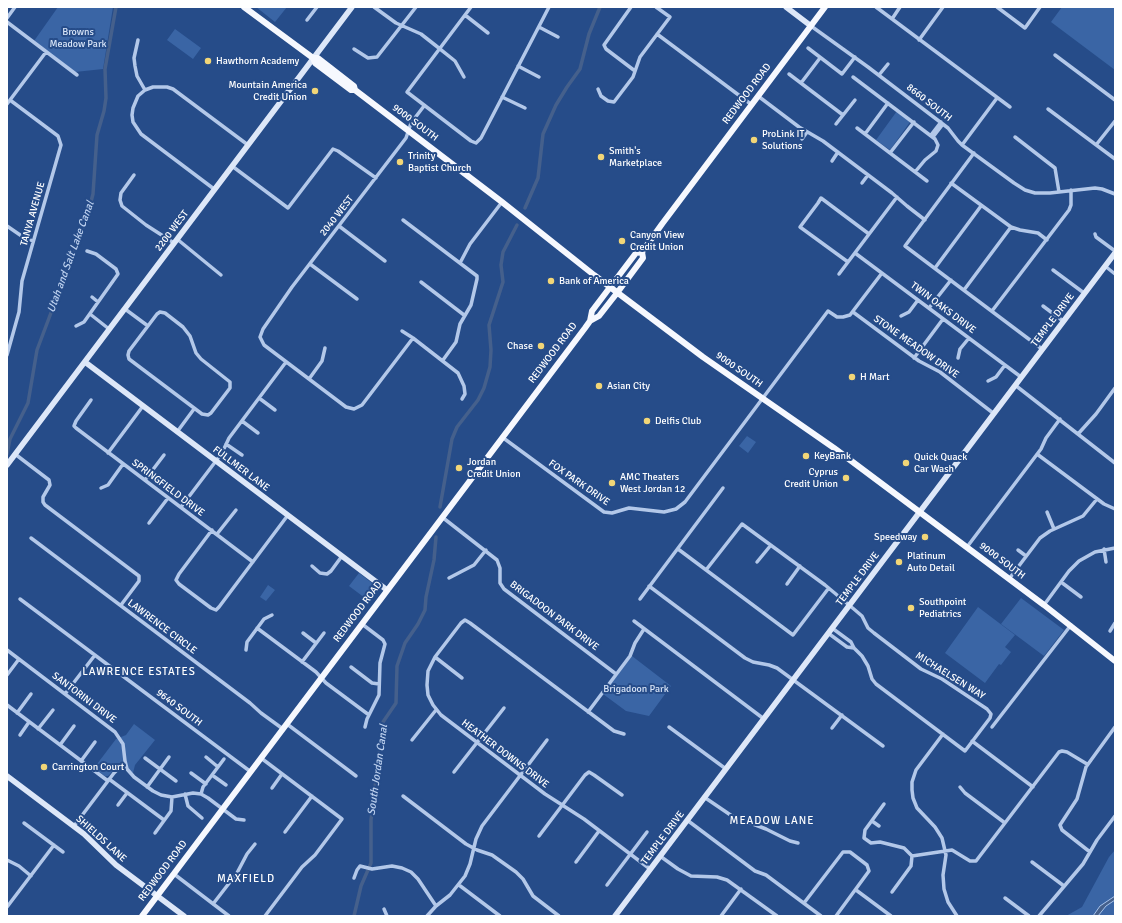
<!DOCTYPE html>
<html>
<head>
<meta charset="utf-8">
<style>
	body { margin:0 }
	#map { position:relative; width:1122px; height:923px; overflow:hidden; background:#264c89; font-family:Signika,sans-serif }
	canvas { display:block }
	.frame { position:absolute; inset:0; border:8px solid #fff; pointer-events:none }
</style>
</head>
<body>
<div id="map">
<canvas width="1122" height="923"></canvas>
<div class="frame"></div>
</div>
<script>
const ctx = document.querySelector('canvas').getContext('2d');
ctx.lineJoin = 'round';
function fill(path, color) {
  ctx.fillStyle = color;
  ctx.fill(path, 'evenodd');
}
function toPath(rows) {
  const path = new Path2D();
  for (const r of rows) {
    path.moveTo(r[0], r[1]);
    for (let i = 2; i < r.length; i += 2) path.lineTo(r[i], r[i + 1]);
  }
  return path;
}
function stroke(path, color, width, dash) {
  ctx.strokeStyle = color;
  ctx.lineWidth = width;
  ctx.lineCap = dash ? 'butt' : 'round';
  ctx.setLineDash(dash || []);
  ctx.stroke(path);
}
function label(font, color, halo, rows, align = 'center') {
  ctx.font = font + ' Signika,sans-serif';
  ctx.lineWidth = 4;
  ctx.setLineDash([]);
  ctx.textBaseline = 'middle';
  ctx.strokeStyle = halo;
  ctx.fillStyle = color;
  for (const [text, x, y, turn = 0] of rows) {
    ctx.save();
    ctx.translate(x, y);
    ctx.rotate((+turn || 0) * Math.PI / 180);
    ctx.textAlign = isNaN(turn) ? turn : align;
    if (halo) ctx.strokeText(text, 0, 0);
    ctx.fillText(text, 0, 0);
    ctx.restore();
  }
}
fill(toPath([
	[58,7,113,7,103,69,75,72,34,41],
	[256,7,287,7,275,22],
	[1062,7,1115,7,1115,70,1051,22],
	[175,29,201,48,193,59,167,40],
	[897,111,910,122,890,150,876,140],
	[747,436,756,442,748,453,739,446],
	[359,573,377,587,376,591,369,601,349,586],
	[268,585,275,590,266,601,260,597],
	[1021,598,1064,630,1044,656,1001,624],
	[978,607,1015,635,1005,647,1011,652,1001,665,999,664,985,683,945,653],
	[632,656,671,686,649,716,626,711,603,694],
	[134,724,155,740,135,765,133,773,121,765,116,768,108,776,105,776,94,768,116,739,126,735],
	[1115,850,1115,916,1066,916,1082,907,1109,857]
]), '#3a65a5');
const water = toPath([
	[1115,896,1115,900,1106,906,1098,916,1093,916,1100,906,1115,896]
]);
fill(water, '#45608c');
stroke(water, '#a7c2ea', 1);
stroke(toPath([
	[525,208,538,178,543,134,556,105,567,87,580,69,589,34,600,7],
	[7,454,10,439,28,403,37,350,87,217,93,194,97,135,104,111,106,98,105,69,116,7],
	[440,507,452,439,457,427,478,400,484,388,490,367,491,350,489,325,503,282,501,265,503,252,517,225],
	[354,916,361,886,371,863,371,820,383,722,396,703,397,666,405,643,418,624,425,610,426,597,434,560,436,537]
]), '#45608c', 3.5);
stroke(toPath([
	[374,7,396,23,421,34,435,45,455,61,464,77],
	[471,7,407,92,471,141,476,143,481,138,549,7],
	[631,7,604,45,606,49,635,71],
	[876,7,1010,107],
	[997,7,1025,28,1040,7],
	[465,15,488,33],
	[7,18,15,7],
	[892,19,900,7],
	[307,20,317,7],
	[7,22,77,75],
	[811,26,868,67,948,128,958,141,962,145,1014,183,1025,190,1035,193,1050,193,1095,188,1102,189,1115,194],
	[539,27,558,37],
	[657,34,752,105],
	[138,40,134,58,135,66,137,76,145,90],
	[919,40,943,7],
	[808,48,842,74,855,57],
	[354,49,368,58,377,57,416,7],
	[1055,55,1115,100],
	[518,66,539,77],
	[789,74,843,115],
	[879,75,888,64],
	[853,77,935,139,938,145,936,151,925,160,915,172],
	[801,83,820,58],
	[598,89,601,96,608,101,614,102,633,77,640,57,670,17,656,7],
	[758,96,799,127,823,141,892,193,907,206,925,220],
	[502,97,525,108],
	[7,104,46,52],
	[1048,109,1115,159],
	[836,124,855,100],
	[857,128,927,181],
	[865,134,888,103],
	[931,135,941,122],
	[933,137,943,124],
	[1015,137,1055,168,1059,192],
	[802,139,807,132],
	[962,145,997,98],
	[1096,145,1115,121],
	[890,153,914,122],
	[974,153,905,246,1042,349],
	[832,161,838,152],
	[232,166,288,208,333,149,338,151,376,178],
	[134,175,121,193,120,200,122,206,146,225,174,243],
	[862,183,868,175],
	[951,183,1011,227,1020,230,1038,233,1047,240],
	[214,189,141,134,133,122,132,115,133,108,138,96,145,90,153,87,167,87,173,89,248,145],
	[403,220,477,276,477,279,471,305,460,324,456,342,443,360],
	[7,226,23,237,33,241],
	[339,226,385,261],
	[1095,234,1096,237,1115,251],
	[177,239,221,275],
	[855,253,1021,377],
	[848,262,800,227,818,203,821,198,869,234],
	[460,263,470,244,502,202],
	[310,264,357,299],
	[1105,266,1115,274],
	[935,268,981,206],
	[1053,270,1084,293],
	[839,274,897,197],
	[421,282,464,315],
	[964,290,1011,227],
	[92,297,98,302],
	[1043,306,1063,321],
	[929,308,951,280],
	[125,309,148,326],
	[992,311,1069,210,1071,205,1071,190],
	[160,312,165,313,183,327,190,336,196,353,201,359,230,382,230,388,211,413,208,415,202,414,129,359,128,355,129,351,157,314,160,312],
	[853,312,919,361,940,372,993,413],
	[90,314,109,329],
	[901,316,909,312,918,300],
	[76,326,84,322,118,274,116,269,96,254,87,251],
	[402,331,413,338,458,373,464,386,465,394,462,399],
	[413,338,362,405,354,409,346,407,264,345,260,337,263,329,292,287,406,138,411,123,424,106],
	[7,355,19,312,22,281,61,145,58,136,10,100],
	[914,358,943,319],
	[958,358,960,349,969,338],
	[309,379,322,361,325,348],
	[988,381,996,377,1005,365],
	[1015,385,1115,463],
	[259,398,275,410],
	[91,400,76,421,74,426,76,428,253,562],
	[242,421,258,433],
	[177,432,194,409],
	[1078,434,1096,414,1115,388],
	[502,437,604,512,612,513,629,508,664,512,676,509,685,502,828,311,837,317,843,317,850,315,882,273],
	[226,444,242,455],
	[108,453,143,406],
	[15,454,49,480,50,485,43,497,43,502,45,505,139,576,139,581,121,605],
	[1037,454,1104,504,1115,509],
	[145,480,164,455],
	[101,488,108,485,123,464],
	[181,507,222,453,229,438,286,362],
	[1047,512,1054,529],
	[442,517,497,560,500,568,500,583,504,589,616,674],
	[149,523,168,498],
	[212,530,179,574,176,580,179,584,211,608,216,610,219,607,288,515],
	[217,534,236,510],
	[31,538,250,703,261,713,283,729],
	[967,547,1041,449,1046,438,1060,419],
	[678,549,793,635,828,589],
	[1104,549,1106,562],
	[1018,550,1026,556],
	[757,562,771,545],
	[312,566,320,573,327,574,331,571,342,556],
	[706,570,742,524,825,585,855,610,862,616,868,628,874,633,921,669,942,679,987,709,991,714,990,718,965,751,876,684,872,679,868,666,862,656,854,648,851,642,832,628],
	[449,578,474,565,486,550],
	[1009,579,1040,538,1050,531,1083,516,1097,499],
	[1061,582,1081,597],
	[787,584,800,566],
	[649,586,745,658,753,662,769,665,777,668,883,746],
	[20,599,251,772],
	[640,599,723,488],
	[1044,605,1069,571,1079,561,1095,552,1115,548],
	[634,621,764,719],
	[362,624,383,640,385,644,380,663,379,695,367,719,365,727],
	[257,628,316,672,326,683,369,715],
	[1110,631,1115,623],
	[303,633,316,643],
	[828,633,847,647,854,648],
	[7,650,115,732,123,744,125,761,127,769,134,777,153,791,161,795,172,797,193,793,201,794,208,798,236,819,244,820],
	[246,650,247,642,264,619,272,615],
	[435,657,462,678],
	[302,662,324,633],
	[351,667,372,683,379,684],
	[7,675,19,659],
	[65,694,95,655],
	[7,705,108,781],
	[588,712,630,656,635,643,644,629],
	[17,713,31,694],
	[287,724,356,776],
	[669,727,726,769],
	[992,727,1071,625],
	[832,728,842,715],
	[38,729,53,710],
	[624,734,614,731,470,623,465,620,461,623,435,657,428,671,427,685,428,695,433,705,441,715,545,794,584,819,650,869],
	[943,734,916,770,912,782,912,790,913,798,917,808,935,827,942,838,946,855,943,875,944,889,948,902,957,916],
	[20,735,29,722],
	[412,740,436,710],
	[972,741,1033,787],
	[60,745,74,726],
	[206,757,218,767],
	[145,758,176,781],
	[261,758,342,819,315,855,302,867,265,916],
	[81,761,95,742],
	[454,772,504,708],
	[191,773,206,784],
	[212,775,226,785],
	[109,779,164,820],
	[147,787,169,757],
	[960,787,965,793,1005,823],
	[272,788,282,774],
	[185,794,188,806,202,818],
	[201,794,203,787,224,759],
	[403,796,466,844,477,850,492,855,516,872,523,879,533,896,559,916],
	[704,797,732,816,766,829,790,841,798,843],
	[884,804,865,830,864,838,871,843,880,842,904,848,912,856],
	[118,805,127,793],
	[687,820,755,871,766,875,821,916],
	[872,821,879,826],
	[24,823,63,852],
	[74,826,114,773,118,769,126,766],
	[285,832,312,796],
	[155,833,171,811,172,797],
	[539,836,585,775,589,772,594,775,622,795],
	[1090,852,1062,830,1060,825,1077,799,1086,767,1115,727],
	[660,856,678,869,691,876,717,877,727,880,777,916],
	[912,856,952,850,970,861,976,861,1059,752,1062,751,1067,752,1087,764],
	[7,860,19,866,31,876],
	[576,862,599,831],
	[1032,862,1064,886],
	[174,874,229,916],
	[354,878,357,870,360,866,372,869,392,866,402,868,411,872,418,879,436,906],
	[459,885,500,916],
	[607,885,647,832],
	[856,890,891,916],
	[892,892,911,866,912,856],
	[1005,898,1029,916],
	[804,903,843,852,850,852,867,865,869,871,836,916],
	[213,904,237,873,247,854,255,844],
	[7,907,54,845],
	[384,909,387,916],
	[427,916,436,906,450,895,465,876,470,864,476,839,482,826,547,740],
	[721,916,741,889],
	[1039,916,1083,864,1097,840,1115,816]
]), '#b3c8e9', 3.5);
stroke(toPath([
	[786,7,811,26],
	[85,362,387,590],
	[7,465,352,7],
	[7,776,84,834,116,865,184,916],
	[615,916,1115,253]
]), '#dde7f8', 5.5);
stroke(toPath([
	[244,7,313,58,318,58,354,86,355,90,502,202,594,275,703,357,834,448,1044,605,1115,661],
	[313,58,315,63,351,90,355,90],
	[590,321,599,316,617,293,643,258,642,252,662,224,825,7],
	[142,916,585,328,590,321,592,311,636,253,642,252]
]), '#f6f8fe', 6);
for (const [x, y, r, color] of [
	[208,61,4,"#f2d677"],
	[315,91,4,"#f2d677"],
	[754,140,4,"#f2d677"],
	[601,157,4,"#f2d677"],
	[400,162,4,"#f2d677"],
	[622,241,4,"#f2d677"],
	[551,281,4,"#f2d677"],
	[541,346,4,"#f2d677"],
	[852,377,4,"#f2d677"],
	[599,386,4,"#f2d677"],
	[647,421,4,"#f2d677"],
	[806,456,4,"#f2d677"],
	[906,463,4,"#f2d677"],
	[459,468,4,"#f2d677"],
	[846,478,4,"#f2d677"],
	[612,483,4,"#f2d677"],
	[925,537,4,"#f2d677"],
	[899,562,4,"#f2d677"],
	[911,608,4,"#f2d677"],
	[44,767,4,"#f2d677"]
]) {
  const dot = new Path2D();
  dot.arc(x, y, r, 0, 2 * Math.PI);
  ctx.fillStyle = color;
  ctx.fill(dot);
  stroke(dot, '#264c89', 1.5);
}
label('10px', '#d7e4f7', '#264c89', [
	["Browns",78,32],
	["Meadow Park",78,44],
	["Brigadoon Park",636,689]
]);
label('10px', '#fff', '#264c89', [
	["Hawthorn Academy",216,61],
	["Mountain America",307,85,"right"],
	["Credit Union",307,97,"right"],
	["ProLink IT",762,134],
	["Solutions",762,146],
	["Smith's",609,151],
	["Marketplace",609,163],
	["Trinity",408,156],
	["Baptist Church",408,168],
	["Canyon View",630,235],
	["Credit Union",630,247],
	["Bank of America",559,281],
	["Chase",533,346,"right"],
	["H Mart",860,377],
	["Asian City",607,386],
	["Delfis Club",655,421],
	["KeyBank",814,456],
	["Quick Quack",914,457],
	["Car Wash",914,469],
	["Jordan",467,462],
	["Credit Union",467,474],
	["Cyprus",838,472,"right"],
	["Credit Union",838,484,"right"],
	["AMC Theaters",620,477],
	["West Jordan 12",620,489],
	["Speedway",917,537,"right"],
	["Platinum",907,556],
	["Auto Detail",907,568],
	["Southpoint",919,602],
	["Pediatrics",919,614],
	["Carrington Court",52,767]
], 'left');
label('10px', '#fff', '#264c89', [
	["REDWOOD ROAD",747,94,-53],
	["8660 SOUTH",929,103,38],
	["9000 SOUTH",415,123,37],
	["TANYA AVENUE",33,214,-74],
	["2040 WEST",337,216,-52],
	["2200 WEST",172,231,-53],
	["TWIN OAKS DRIVE",943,308,37],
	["TEMPLE DRIVE",1053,320,-53],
	["STONE MEADOW DRIVE",916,347,35],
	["REDWOOD ROAD",553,353,-53],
	["9000 SOUTH",739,370,35],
	["FULLMER LANE",241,469,37],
	["FOX PARK DRIVE",579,483,35],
	["SPRINGFIELD DRIVE",168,488,37],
	["9000 SOUTH",1002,561,37],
	["TEMPLE DRIVE",858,579,-53],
	["REDWOOD ROAD",358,612,-53],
	["BRIGADOON PARK DRIVE",554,616,37],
	["LAWRENCE CIRCLE",162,627,37],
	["MICHAELSEN WAY",950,676,32],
	["SANTORINI DRIVE",84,698,37],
	["9640 SOUTH",179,708,37],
	["HEATHER DOWNS DRIVE",505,754,37],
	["TEMPLE DRIVE",663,838,-53],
	["SHIELDS LANE",101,839,42],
	["REDWOOD ROAD",163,871,-53]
]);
label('italic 11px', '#bed2f0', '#264c89', [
	["Utah and Salt Lake Canal",71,257,-70],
	["South Jordan Canal",378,770,-82]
]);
ctx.letterSpacing = '1px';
label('11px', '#fff', '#264c89', [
	["LAWRENCE ESTATES",139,672],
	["MEADOW LANE",772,821],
	["MAXFIELD",246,879]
]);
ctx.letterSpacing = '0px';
</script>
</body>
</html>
